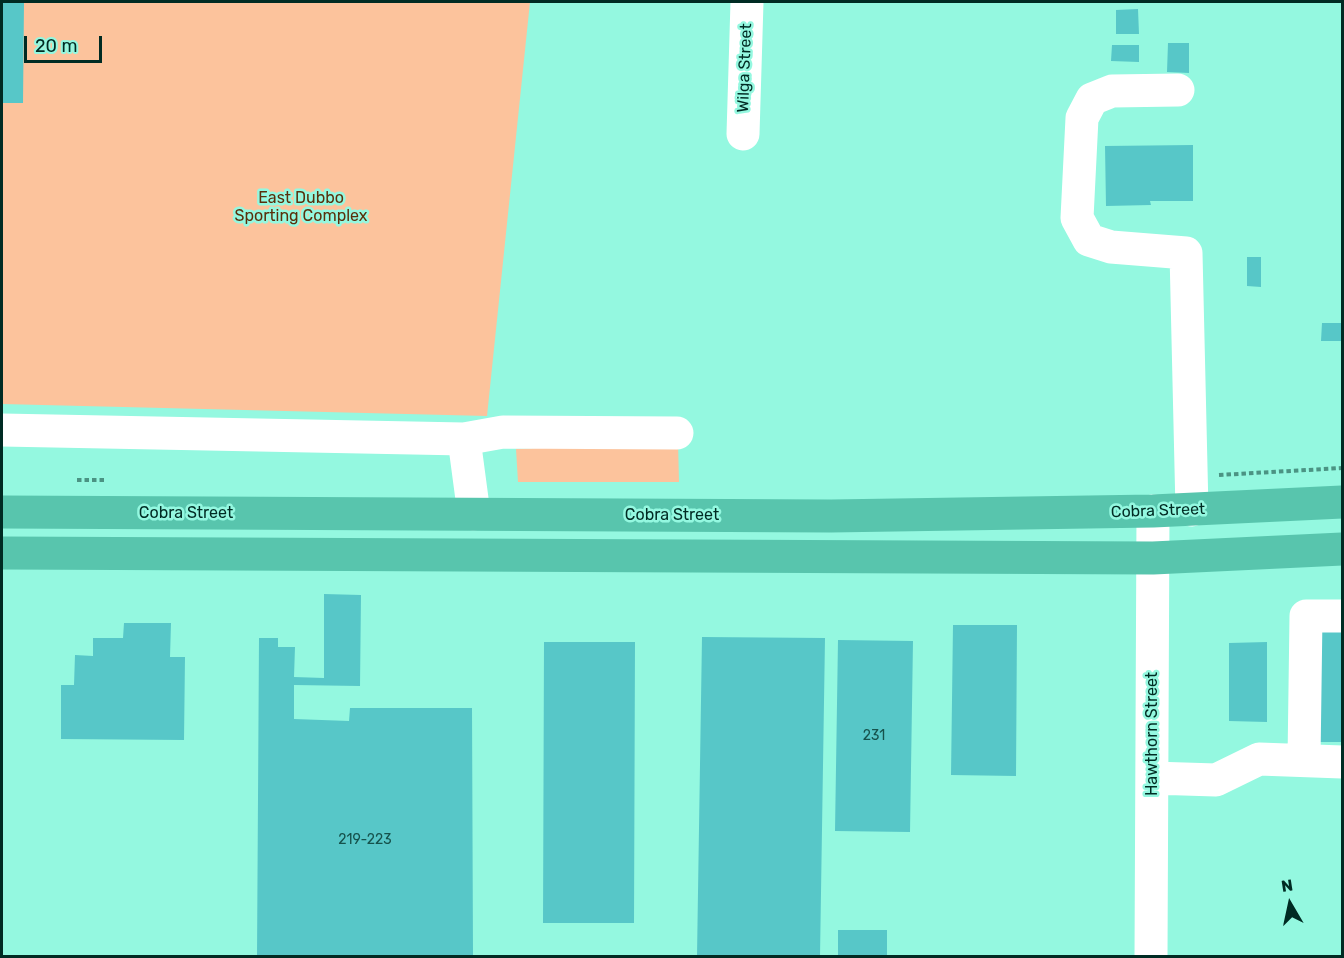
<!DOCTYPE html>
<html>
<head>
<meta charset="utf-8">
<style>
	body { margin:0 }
	#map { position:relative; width:1344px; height:958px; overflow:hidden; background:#94f8e0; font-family:Rubik,sans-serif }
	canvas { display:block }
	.frame { position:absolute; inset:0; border:3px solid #002b23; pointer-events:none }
	.north { position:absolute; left:1260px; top:874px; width:60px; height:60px; -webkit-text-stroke:4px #94f8e0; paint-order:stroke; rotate:351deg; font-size:16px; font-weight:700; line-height:24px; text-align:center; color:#002b23 }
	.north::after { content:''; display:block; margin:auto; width:21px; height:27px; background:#002b23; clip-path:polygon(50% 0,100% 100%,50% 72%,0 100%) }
	.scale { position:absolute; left:24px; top:36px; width:78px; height:27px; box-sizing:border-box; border:3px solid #002b23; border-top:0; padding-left:8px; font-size:18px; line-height:21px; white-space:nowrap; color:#002b23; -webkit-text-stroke:4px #94f8e0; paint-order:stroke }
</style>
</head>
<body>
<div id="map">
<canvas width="1344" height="958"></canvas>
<div class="frame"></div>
<div class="north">N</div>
<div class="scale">20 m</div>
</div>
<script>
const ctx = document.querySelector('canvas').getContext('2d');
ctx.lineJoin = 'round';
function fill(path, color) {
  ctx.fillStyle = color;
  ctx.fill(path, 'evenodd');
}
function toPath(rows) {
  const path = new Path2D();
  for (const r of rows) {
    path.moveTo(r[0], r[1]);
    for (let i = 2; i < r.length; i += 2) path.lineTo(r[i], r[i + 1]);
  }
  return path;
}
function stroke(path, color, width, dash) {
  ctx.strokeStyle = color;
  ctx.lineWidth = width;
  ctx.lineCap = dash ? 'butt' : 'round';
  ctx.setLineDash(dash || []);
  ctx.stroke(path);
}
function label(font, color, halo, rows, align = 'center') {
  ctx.font = font + ' Rubik,sans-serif';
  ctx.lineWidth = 5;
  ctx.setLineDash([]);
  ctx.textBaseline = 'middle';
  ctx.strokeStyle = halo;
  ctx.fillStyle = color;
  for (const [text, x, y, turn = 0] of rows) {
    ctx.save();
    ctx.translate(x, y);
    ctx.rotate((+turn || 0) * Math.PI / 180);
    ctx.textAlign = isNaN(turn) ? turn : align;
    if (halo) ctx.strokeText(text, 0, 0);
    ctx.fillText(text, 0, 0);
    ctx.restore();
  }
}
fill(toPath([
	[2,2,530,2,487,416,2,404],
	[678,441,679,482,518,482,516,449]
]), '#fcc39c');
fill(toPath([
	[2,2,24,2,23,103,2,103],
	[1138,9,1139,34,1116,34,1116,10],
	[1168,43,1189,43,1189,73,1167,72],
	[1112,45,1139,45,1139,62,1111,61],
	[1193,145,1193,201,1150,201,1151,205,1106,206,1105,146],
	[1247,257,1261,257,1261,287,1247,286],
	[1322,323,1342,323,1342,341,1321,341],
	[324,594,361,595,360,686,294,685,294,719,349,721,350,708,472,708,473,956,257,956,259,638,278,638,278,647,295,647,294,677,324,678],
	[124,623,171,623,170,657,185,657,184,740,61,739,61,685,74,685,75,655,93,656,93,638,123,638],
	[1321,624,1342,624,1342,742,1320,742],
	[953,625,1017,625,1016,776,951,775],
	[702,637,825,638,820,956,697,956],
	[838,640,913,641,910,832,835,831],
	[544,642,635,642,634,923,543,923],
	[1267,642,1267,722,1229,721,1229,643],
	[838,930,887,930,887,956,838,956]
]), '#57c7c8');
stroke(toPath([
	[1219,475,1342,468],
	[77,480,106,480]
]), '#4b9383', 4, [4.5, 3]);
stroke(toPath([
	[1178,90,1112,91,1092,99,1082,118,1077,218,1089,240,1111,247,1186,253,1192,510],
	[743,134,747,2],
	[2,430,464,439,503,432,677,433],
	[464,439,474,514],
	[1304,760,1306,616,1342,616],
	[1152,778,1216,780,1259,759,1342,762],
	[1151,956,1153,511]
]), '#fff', 33);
stroke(toPath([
	[2,512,831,516,1153,511,1342,502],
	[2,553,1153,558,1342,549]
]), '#58c5ad', 33);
label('14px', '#16524c', null, [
	["231",874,736],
	["219-223",365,840]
]);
label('16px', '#002b23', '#94f8e0', [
	["Wilga Street",745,68,-88],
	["Cobra Street",1158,511,-2],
	["Cobra Street",186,513],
	["Cobra Street",672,515],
	["Hawthorn Street",1152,734,-90]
]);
label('16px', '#5a2f0b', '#94f8e0', [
	["East Dubbo",301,198],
	["Sporting Complex",301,216]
]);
</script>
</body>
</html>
